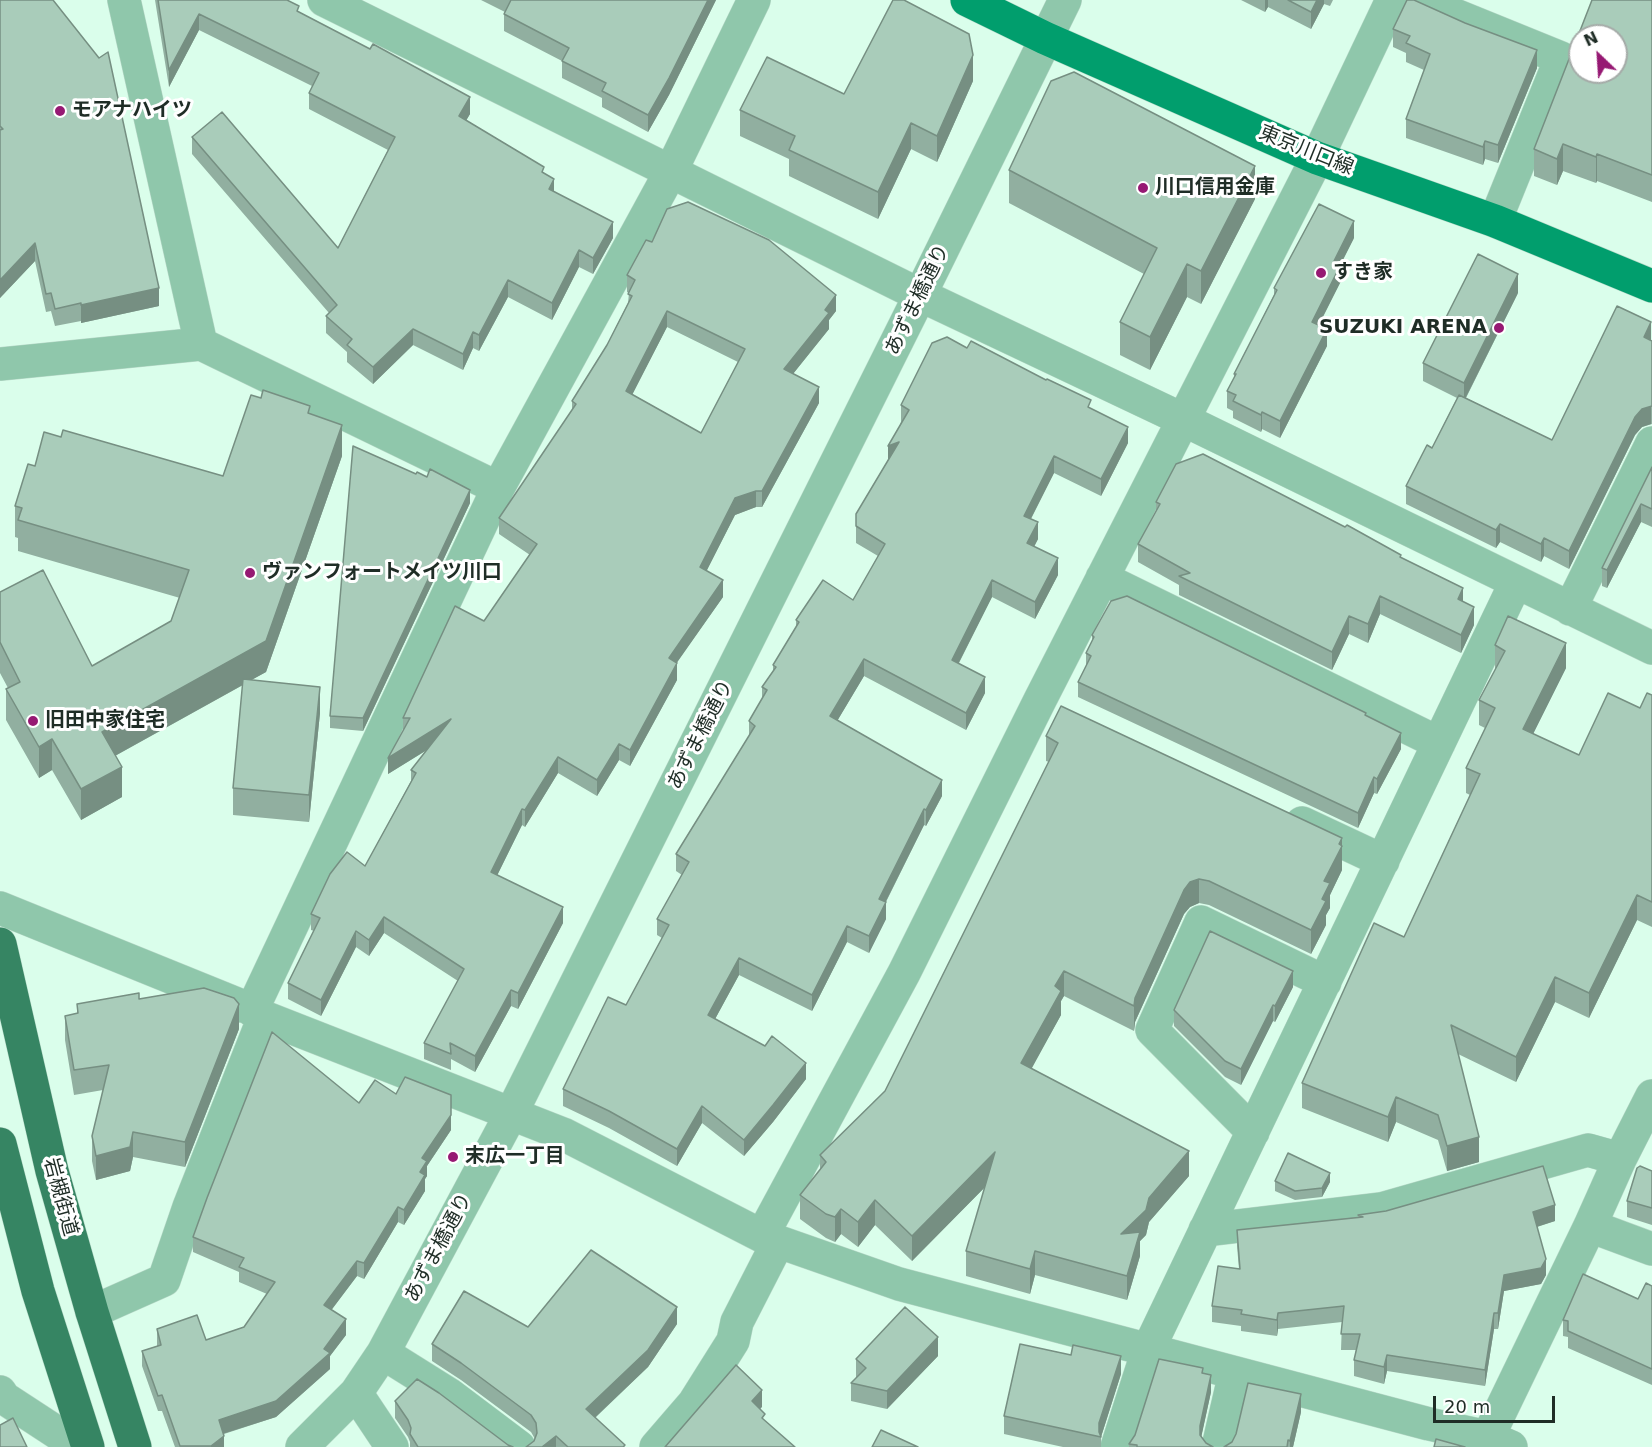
<!DOCTYPE html>
<html>
<head>
<meta charset="utf-8">
<style>
	body { margin:0 }
	#map { position:relative; width:1652px; height:1447px; overflow:hidden; background:#dafeeb; font-family:"DejaVu Sans",sans-serif }
	canvas { display:block }
	.north { position:absolute; left:1568px; top:24px; width:60px; height:60px; box-sizing:border-box; background:#fff; border:2px solid #a5aba8; border-radius:50%; rotate:335deg; font-size:16px; font-weight:700; line-height:24px; text-align:center; color:#1f2d26 }
	.north::after { content:''; display:block; margin:auto; width:21px; height:27px; background:#961973; clip-path:polygon(50% 0,100% 100%,50% 72%,0 100%) }
	.scale { position:absolute; left:1433px; top:1396px; width:122px; height:27px; box-sizing:border-box; border:3px solid #1f2d26; border-top:0; padding-left:8px; font-size:18px; line-height:21px; white-space:nowrap; color:#1f2d26; -webkit-text-stroke:4px #fff; paint-order:stroke }
</style>
</head>
<body>
<div id="map">
<canvas width="1652" height="1447"></canvas>
<div class="north">N</div>
<div class="scale">20 m</div>
</div>
<script>
const ctx = document.querySelector('canvas').getContext('2d');
ctx.lineJoin = 'round';
function toPath(rows) {
  const path = new Path2D();
  for (const r of rows) {
    path.moveTo(r[0], r[1]);
    for (let i = 2; i < r.length; i += 2) path.lineTo(r[i], r[i + 1]);
  }
  return path;
}
function stroke(path, color, width, dash) {
  ctx.strokeStyle = color;
  ctx.lineWidth = width;
  ctx.lineCap = dash ? 'butt' : 'round';
  ctx.setLineDash(dash || []);
  ctx.stroke(path);
}
function fill(path, color) {
  ctx.fillStyle = color;
  ctx.fill(path, 'evenodd');
}
function label(font, color, halo, rows, align = 'center') {
  ctx.font = font + ' "DejaVu Sans","Noto Sans JP",sans-serif';
  ctx.lineWidth = 6;
  ctx.setLineDash([]);
  ctx.textBaseline = 'middle';
  ctx.strokeStyle = halo;
  ctx.fillStyle = color;
  for (const [text, x, y, turn = 0] of rows) {
    ctx.save();
    ctx.translate(x, y);
    ctx.rotate((+turn || 0) * Math.PI / 180);
    ctx.textAlign = isNaN(turn) ? turn : align;
    if (halo) ctx.strokeText(text, 0, 0);
    ctx.fillText(text, 0, 0);
    ctx.restore();
  }
}
const minor = toPath([
	[124,0,201,344],
	[324,0,920,295,1184,420,1652,648],
	[754,0,671,171,498,488,252,1010,264,1017,563,1134,762,1236,899,1284,1429,1424,1488,1437,1511,1447],
	[1418,0,1561,58,1495,221],
	[0,364,201,344,498,488],
	[1102,578,1439,743],
	[1570,609,1652,443],
	[1302,823,1383,861],
	[0,908,242,1006],
	[1253,1132,1152,1030,1201,922,1325,982],
	[1590,1226,1652,1249],
	[1205,1230,1381,1209,1588,1150,1620,1159],
	[762,1236,904,973,1040,700,1317,158,1392,0],
	[92,1312,164,1280,189,1207,264,1017],
	[383,1353,450,1395,519,1447],
	[0,1392,4,1398,79,1447],
	[356,1393,392,1447],
	[1488,1437,1590,1226,1620,1159,1652,1096],
	[302,1447,356,1393,383,1353,511,1114,920,295,1065,0],
	[656,1447,694,1403,733,1341,737,1322,778,1242],
	[1117,1447,1148,1350,1516,582],
	[1218,1447,1235,1373]
]);
const major = toPath([
	[967,0,1045,38,1317,158,1495,221,1652,286]
]);
const highway = toPath([
	[0,944,52,1171,92,1312,135,1447],
	[0,1144,38,1291,88,1447]
]);
stroke(minor, '#b8d8c8', 34);
stroke(major, '#b8d8c8', 34);
stroke(highway, '#b8d8c8', 34);
stroke(minor, '#8fc7ab', 33);
stroke(major, '#019e6d', 33);
stroke(highway, '#368563', 33);
fill(toPath([
	[0,0,159,306,81,323,81,321,55,326,51,311,46,312,35,261,0,298],
	[155,0,287,0,299,12,470,114,466,120,544,173,554,191,613,238,593,274,579,267,552,320,508,297,479,351,473,348,463,370,413,345,373,384,347,362,347,352,326,333,326,316,329,313,192,154,192,137,338,248,388,150,309,109,309,93,312,86,199,30,169,87],
	[481,0,716,0,669,95,648,132,602,107,602,98,562,78,562,61,504,31,504,14,505,12],
	[1241,0,1333,0,1330,6,1324,4,1311,29,1268,7,1265,12],
	[1652,0,1652,202,1597,181,1596,183,1563,171,1557,185,1534,176,1534,149],
	[1393,29,1537,68,1498,163,1485,159,1483,165,1406,138,1406,119,1424,70,1406,62,1406,53,1393,47],
	[973,81,937,162,911,149,878,219,789,176,789,159,740,136,740,110,844,94],
	[1009,170,1255,199,1201,304,1187,297,1150,370,1120,355,1120,322,1144,274,1009,203],
	[1354,238,1341,264,1341,281,1319,325,1327,346,1280,438,1262,429,1261,432,1233,418,1233,411,1227,408,1227,391,1234,378,1234,374,1274,295,1274,288],
	[652,242,836,311,829,320,829,329,793,374,819,403,762,507,756,507,735,515,706,571,723,597,676,663,677,680,630,766,619,760,597,796,558,773,525,827,522,825,497,875,563,923,518,1009,511,1006,475,1072,451,1059,451,1070,424,1059,424,1043,458,981,384,933,369,956,356,947,321,1016,288,999,288,983,314,931,311,930,311,914,365,866,411,781,411,770,427,750,388,774,403,731,403,718,484,621,530,555,499,534,499,518,572,411,572,401,607,345,628,303,629,293,627,292,627,275],
	[667,327,738,362,701,433,632,394],
	[1518,293,1466,398,1552,440,1651,341,1652,341,1652,424,1642,427,1635,435,1569,569,1544,556,1541,562,1500,542,1496,548,1406,504,1406,486,1432,448,1457,398,1423,381,1423,363],
	[967,348,1091,409,1128,443,1101,496,1054,473,1031,519,1038,539,1034,547,1058,575,1035,619,992,597,959,663,985,693,966,730,864,676,837,721,942,796,926,826,924,825,886,902,886,919,869,953,847,942,812,1011,739,975,715,1019,806,1079,773,1122,744,1156,702,1123,677,1166,609,1128,563,1106,563,1089,626,1005,662,938,657,935,657,919,682,875,676,871,676,854,749,736,749,721,762,699,762,687,773,671,773,665,796,627,796,620,853,600,878,556,856,543,856,514,888,460,901,422,901,405],
	[310,414,342,456,266,672,251,680,320,713,309,822,233,815,233,788,243,685,115,756,122,797,81,820,52,770,39,778,6,720,6,689,8,688,0,673,0,592,92,666,171,621,180,598,18,551,18,538,15,537,15,506,35,466,61,437,223,476],
	[1652,467,1652,527,1641,522,1607,588,1602,586,1602,568],
	[416,474,470,503,363,731,330,728,330,716],
	[1156,502,1401,557,1463,602,1474,625,1461,653,1380,614,1368,643,1349,634,1332,670,1179,595,1179,585,1138,562,1138,544,1156,511],
	[1092,635,1366,715,1401,749,1377,794,1374,793,1358,828,1078,697,1078,682,1086,666,1086,653,1092,641],
	[1495,645,1566,668,1533,734,1579,755,1640,708,1652,695,1652,927,1637,920,1589,1018,1555,1002,1516,1082,1458,1054,1479,1162,1447,1171,1438,1140,1396,1122,1388,1142,1302,1108,1302,1083,1404,937,1470,795,1466,793,1466,768,1485,728,1479,725,1479,700,1495,670],
	[1046,736,1342,838,1342,870,1330,895,1330,908,1326,915,1326,925,1311,954,1209,905,1199,903,1190,907,1184,914,1135,1022,1134,1031,1064,996,1061,1001,1061,1015,1031,1068,1189,1176,1149,1222,1146,1235,1140,1241,1140,1256,1127,1300,1035,1275,1030,1294,966,1276,966,1251,985,1187,912,1261,875,1225,858,1247,841,1234,835,1242,826,1238,800,1219,800,1195,820,1170,820,1155,885,1091,1049,762,1046,761],
	[1293,987,1275,1022,1273,1021,1241,1085,1225,1077,1174,1026,1174,1010],
	[139,999,239,1029,185,1167,133,1157,130,1171,96,1180,92,1161,92,1136,103,1090,74,1095,65,1040,65,1016,77,1013,77,1004],
	[396,1094,451,1130,427,1166,427,1176,425,1179,425,1191,404,1225,398,1222,364,1279,357,1276,331,1310,346,1335,330,1356,330,1369,276,1417,224,1434,224,1447,175,1447,162,1411,158,1411,142,1366,142,1351,157,1346,157,1329,206,1340,244,1327,267,1294,239,1282,239,1272,193,1252,193,1237,359,1103],
	[1652,1171,1652,1225,1627,1217,1627,1201],
	[1275,1181,1330,1182,1322,1197,1295,1200,1275,1191],
	[1358,1215,1555,1221,1537,1227,1546,1275,1541,1284,1504,1291,1498,1329,1494,1329,1485,1386,1387,1371,1384,1384,1354,1376,1354,1360,1356,1350,1341,1350,1342,1322,1278,1329,1277,1336,1241,1331,1241,1326,1212,1322,1212,1306,1239,1269,1237,1246,1237,1230,1358,1217],
	[1652,1286,1652,1385,1568,1348,1568,1337,1563,1336,1563,1320,1638,1299],
	[677,1324,648,1367,595,1418,625,1447,526,1447,534,1441,535,1439,531,1432,461,1380,432,1361,432,1344,528,1327],
	[938,1356,887,1409,851,1401,851,1383,856,1378,856,1359],
	[1203,1373,1211,1392,1201,1437,1206,1443,1213,1447,1129,1447,1129,1444],
	[1121,1374,1101,1437,1101,1447,1063,1447,1004,1434,1004,1416],
	[395,1401,508,1445,513,1447,410,1447,410,1442,408,1437,395,1418],
	[1301,1412,1293,1447,1224,1447]
]), '#91afa0');
fill(toPath([
	[708,0,716,0,669,95,648,132,648,115],
	[1265,0,1268,0,1268,7,1265,12],
	[1317,0,1324,0,1324,4,1311,29,1311,12],
	[199,14,199,30,169,87,169,70],
	[1537,50,1537,68,1498,163,1498,145],
	[973,55,973,81,937,162,937,136],
	[470,97,470,114,459,133,459,116],
	[911,123,911,149,878,219,878,192],
	[1485,141,1485,159,1483,165,1483,147],
	[1563,144,1563,171,1557,185,1557,159],
	[1597,154,1597,181,1596,183,1596,157],
	[1255,166,1255,199,1201,304,1201,271],
	[554,179,554,195,549,189],
	[1354,221,1354,238,1334,277,1334,261],
	[613,222,613,238,593,274,593,258],
	[35,243,35,261,0,298,0,280],
	[579,250,579,267,552,320,552,303],
	[1187,264,1187,297,1150,370,1150,337],
	[1341,264,1341,281,1312,338,1312,322],
	[1518,274,1518,293,1464,401,1464,383],
	[508,280,508,297,479,351,479,335],
	[159,288,159,306,81,323,81,305],
	[836,295,836,311,829,320,829,329,784,385,784,369,825,310],
	[667,311,667,327,626,407,626,391],
	[1651,322,1651,340,1644,356,1644,337],
	[413,329,413,345,373,384,373,367],
	[1327,329,1327,346,1280,438,1280,421],
	[473,332,473,348,463,370,463,354],
	[819,387,819,403,762,507,762,491],
	[1651,406,1651,424,1642,427,1635,435,1569,569,1569,551,1635,417,1642,409],
	[1262,412,1262,429,1261,432,1261,415],
	[342,425,342,456,266,672,102,763,102,732],
	[1128,427,1128,443,1101,496,1101,479],
	[899,442,888,462,888,446],
	[1054,456,1054,473,1024,532,1024,516],
	[470,490,470,503,363,731,363,718],
	[756,491,756,507,735,515,700,584,700,567,735,498],
	[1641,504,1641,522,1607,588,1607,570],
	[1038,522,1038,539,1027,560,1027,543],
	[1500,524,1500,542,1496,548,1496,530],
	[1544,538,1544,556,1541,562,1541,544],
	[1058,558,1058,575,1035,619,1035,602],
	[723,580,723,597,669,674,669,658],
	[992,580,992,597,952,676,952,660],
	[1463,588,1463,606,1458,599],
	[1380,596,1380,614,1368,643,1368,624],
	[1474,607,1474,625,1461,653,1461,635],
	[1349,616,1349,634,1332,670,1332,652],
	[1566,643,1566,668,1523,754,1523,729],
	[864,659,864,676,830,733,830,716],
	[677,663,677,680,630,766,630,750],
	[985,677,985,693,966,730,966,713],
	[320,687,320,713,309,822,309,795],
	[451,719,451,735,388,774,388,758],
	[1401,733,1401,749,1377,794,1377,779],
	[52,739,52,770,39,778,39,747],
	[619,744,619,760,597,796,597,780],
	[558,757,558,773,525,827,525,810],
	[122,767,122,797,81,820,81,789],
	[1374,777,1374,793,1358,828,1358,813],
	[942,780,942,796,926,826,926,810],
	[522,809,522,825,491,888,491,872],
	[924,809,924,825,879,915,879,899],
	[1342,838,1342,870,1330,895,1330,908,1326,915,1326,925,1311,954,1311,930,1322,899,1324,881],
	[1199,879,1199,903,1190,907,1184,914,1135,1022,1134,1031,1134,1006,1135,998,1184,890,1190,882],
	[1637,895,1637,920,1589,1018,1589,993],
	[886,902,886,919,869,953,869,936],
	[563,907,563,923,518,1009,518,993],
	[384,917,384,933,369,956,369,940],
	[847,926,847,942,812,1011,812,995],
	[356,931,356,947,321,1016,321,1000],
	[739,958,739,975,708,1032,708,1015],
	[1064,971,1064,996,1061,1001,1061,1015,1021,1088,1021,1063,1055,986],
	[1293,971,1293,987,1275,1022,1275,1006],
	[1555,977,1555,1002,1516,1082,1516,1057],
	[511,990,511,1006,475,1072,475,1056],
	[239,1004,239,1029,185,1167,185,1142],
	[1273,1005,1273,1021,1241,1085,1241,1069],
	[806,1063,806,1079,773,1122,744,1156,744,1140],
	[1396,1097,1396,1122,1388,1142,1388,1117],
	[702,1106,702,1123,677,1166,677,1149],
	[451,1115,451,1130,427,1166,427,1176,425,1179,425,1191,404,1225,404,1210,420,1172,422,1158],
	[133,1132,133,1157,130,1171,96,1180,96,1156],
	[1479,1137,1479,1162,1447,1171,1447,1146],
	[1189,1151,1189,1176,1149,1222,1146,1235,1140,1241,1140,1256,1127,1300,1127,1276,1121,1234,1149,1198],
	[995,1152,995,1177,912,1261,912,1236],
	[1330,1173,1330,1182,1322,1197,1322,1188],
	[875,1200,875,1225,858,1247,858,1222],
	[1555,1205,1555,1221,1533,1228,1533,1212],
	[398,1207,398,1222,364,1279,364,1263],
	[841,1209,841,1234,835,1242,835,1217],
	[1035,1251,1035,1275,1030,1294,1030,1269],
	[1546,1259,1546,1275,1541,1284,1504,1291,1498,1329,1498,1313,1504,1275],
	[357,1261,357,1276,324,1320,324,1305],
	[677,1307,677,1324,648,1367,586,1426,586,1409],
	[1278,1313,1278,1329,1277,1336,1277,1320],
	[1494,1313,1494,1329,1485,1386,1485,1370],
	[346,1319,346,1335,330,1356,330,1369,276,1417,219,1435,219,1420,324,1349],
	[938,1337,938,1356,887,1409,887,1391],
	[1387,1355,1387,1371,1384,1384,1384,1367],
	[1121,1356,1121,1374,1101,1437,1099,1436,1099,1423],
	[1211,1375,1211,1392,1200,1443,1200,1426],
	[762,1390,762,1407,752,1418,752,1401],
	[1301,1394,1301,1412,1293,1447,1290,1447,1290,1441],
	[224,1436,224,1447,211,1447,211,1446],
	[556,1436,556,1447,542,1447]
]), '#768f82');
const building = toPath([
	[0,0,53,0,99,58,108,52,159,288,81,305,81,303,55,309,51,293,46,294,35,243,0,280,0,130,3,129,0,126,0,0],
	[158,0,287,0,299,6,297,11,370,49,373,44,470,97,459,116,544,167,542,172,554,179,549,189,613,222,593,258,579,250,552,303,508,280,479,335,473,332,463,354,413,329,373,367,347,345,352,339,326,316,337,305,192,137,222,112,338,248,395,137,309,93,319,73,199,14,169,70,158,0],
	[511,0,708,0,669,78,648,115,602,91,606,83,562,61,569,48,504,14,511,0],
	[893,0,904,0,969,34,973,55,937,136,911,123,878,192,789,150,795,136,740,110,767,57,844,94,893,0],
	[1288,0,1317,0,1311,12,1288,0],
	[1407,0,1414,0,1465,23,1537,50,1498,145,1485,141,1483,147,1406,119,1430,54,1406,43,1410,36,1393,29,1407,0],
	[1592,0,1652,0,1652,175,1597,154,1596,157,1563,144,1557,159,1534,149,1592,0],
	[1580,36,1616,36,1616,72,1580,72,1580,36],
	[1074,72,1255,166,1201,271,1187,264,1150,337,1120,322,1157,248,1009,170,1051,81,1074,72],
	[688,202,769,240,836,295,825,310,829,313,784,369,819,387,762,491,756,491,735,498,700,567,723,580,669,658,677,663,630,750,619,744,597,780,558,757,525,810,522,809,491,872,563,907,518,993,511,990,475,1056,450,1043,451,1054,424,1043,464,969,384,917,369,940,356,931,321,1000,288,983,320,918,311,914,330,874,347,852,365,866,416,773,411,770,451,719,388,758,410,718,403,718,455,606,484,621,537,544,499,518,576,404,572,401,607,345,632,296,628,294,635,280,627,275,646,240,652,242,667,209,688,202],
	[667,311,745,349,701,433,626,391,667,311],
	[1319,204,1354,221,1334,261,1341,264,1312,322,1327,329,1280,421,1262,412,1261,415,1233,401,1236,395,1227,391,1236,374,1234,374,1277,290,1274,288,1319,204],
	[1478,254,1518,274,1464,383,1423,363,1478,254],
	[1617,306,1651,322,1644,337,1652,341,1652,406,1642,409,1635,417,1569,551,1544,538,1541,544,1500,524,1496,530,1406,486,1427,445,1432,448,1459,395,1552,440,1617,306],
	[947,337,967,348,971,341,1046,380,1047,379,1091,400,1088,407,1128,427,1101,479,1054,456,1024,516,1038,522,1027,543,1058,558,1035,602,992,580,952,660,985,677,966,713,864,659,830,716,942,780,926,810,924,809,879,899,886,902,869,936,847,926,812,995,739,958,708,1015,765,1046,772,1036,806,1063,773,1105,744,1140,702,1106,677,1149,609,1111,563,1089,608,997,626,1005,669,925,657,919,689,862,676,854,755,726,749,721,767,690,762,687,776,667,773,665,799,622,796,620,823,580,853,600,885,544,856,526,856,514,899,442,888,446,909,410,901,405,932,343,947,337],
	[263,390,310,406,308,413,342,425,266,641,102,732,122,767,81,789,52,739,39,747,6,689,20,682,0,642,0,592,43,570,92,666,171,621,189,570,18,520,22,508,15,506,28,464,35,466,44,432,61,437,63,430,223,476,251,395,261,398,263,390],
	[353,446,416,474,417,472,427,477,430,469,470,490,363,718,330,716,353,446],
	[1203,454,1345,527,1347,525,1401,555,1400,557,1463,588,1458,599,1474,607,1461,635,1380,596,1368,624,1349,616,1332,652,1179,576,1190,573,1138,544,1160,504,1156,502,1176,464,1203,454],
	[1652,467,1652,509,1641,504,1607,570,1602,568,1652,467],
	[1127,596,1364,712,1366,713,1365,715,1401,733,1377,779,1374,777,1358,813,1078,682,1091,656,1086,653,1094,637,1092,635,1111,601,1127,596],
	[1508,616,1566,643,1523,729,1579,755,1608,693,1640,708,1647,693,1652,695,1652,902,1637,895,1589,993,1555,977,1516,1057,1451,1025,1479,1137,1447,1146,1438,1115,1396,1097,1388,1117,1302,1083,1374,923,1404,937,1480,774,1466,768,1495,708,1479,700,1505,651,1495,645,1508,616],
	[243,679,320,687,309,795,233,788,243,679],
	[1061,706,1342,838,1339,844,1342,846,1324,881,1330,883,1322,899,1326,901,1311,930,1209,881,1199,879,1190,882,1184,890,1135,998,1134,1006,1064,971,1055,986,1061,991,1021,1063,1189,1151,1149,1198,1146,1210,1121,1234,1140,1232,1127,1276,1035,1251,1030,1269,966,1251,995,1152,912,1236,875,1200,858,1222,841,1209,835,1217,826,1214,800,1195,826,1162,820,1155,885,1091,1058,743,1046,736,1061,706],
	[1210,931,1293,971,1275,1006,1273,1005,1241,1069,1225,1061,1174,1010,1210,931],
	[204,988,234,998,239,1004,185,1142,133,1132,130,1147,96,1156,92,1136,109,1065,74,1070,65,1016,78,1013,77,1004,139,993,139,999,204,988],
	[272,1032,359,1103,375,1080,396,1094,405,1077,451,1095,451,1115,422,1158,427,1161,420,1172,425,1175,404,1210,398,1207,364,1263,357,1261,324,1305,346,1319,324,1349,330,1353,276,1401,219,1420,224,1436,211,1446,180,1446,162,1395,158,1396,142,1351,161,1345,157,1329,197,1315,206,1340,244,1327,275,1282,239,1267,244,1258,193,1237,207,1198,272,1032],
	[1288,1153,1330,1173,1322,1188,1295,1191,1275,1181,1288,1153],
	[1543,1166,1555,1205,1533,1212,1546,1259,1541,1268,1504,1275,1498,1313,1494,1313,1485,1370,1387,1355,1384,1367,1354,1360,1360,1334,1341,1334,1344,1306,1278,1313,1277,1320,1241,1314,1242,1310,1212,1306,1218,1266,1240,1269,1237,1230,1363,1217,1358,1215,1386,1211,1543,1166],
	[1640,1166,1652,1171,1652,1208,1627,1201,1637,1168,1640,1166],
	[591,1250,677,1307,648,1350,586,1409,625,1445,623,1447,568,1447,556,1436,542,1447,526,1447,534,1441,537,1433,536,1423,531,1415,461,1363,432,1344,464,1291,528,1327,591,1250],
	[1583,1274,1638,1299,1646,1283,1652,1286,1652,1369,1568,1331,1568,1321,1563,1320,1583,1274],
	[905,1307,938,1337,887,1391,851,1383,866,1368,856,1359,905,1307],
	[1020,1344,1071,1355,1073,1345,1121,1356,1099,1423,1099,1432,1101,1437,1004,1416,1020,1344],
	[1159,1359,1203,1368,1202,1373,1211,1375,1200,1426,1200,1435,1206,1443,1213,1447,1137,1447,1137,1445,1129,1444,1135,1435,1159,1359],
	[736,1365,762,1390,752,1401,765,1414,762,1418,795,1447,665,1447,736,1365],
	[417,1379,439,1393,508,1445,513,1447,418,1447,410,1434,411,1428,408,1420,395,1401,417,1379],
	[1248,1383,1301,1394,1290,1441,1288,1440,1287,1447,1224,1447,1232,1442,1236,1434,1248,1383],
	[13,1418,27,1447,0,1447,0,1425,13,1418],
	[881,1430,918,1447,872,1447,881,1430],
	[1436,1439,1465,1447,1434,1447,1436,1439]
]);
fill(building, '#a9ccba');
stroke(building, '#768f82', 1.5);
for (const [x, y, r, color] of [
	[60,111,6,"#961973"],
	[1143,188,6,"#961973"],
	[1321,273,6,"#961973"],
	[1499,328,6,"#961973"],
	[250,573,6,"#961973"],
	[33,721,6,"#961973"],
	[453,1157,6,"#961973"]
]) {
  const dot = new Path2D();
  dot.arc(x, y, r, 0, 2 * Math.PI);
  ctx.fillStyle = color;
  ctx.fill(dot);
  stroke(dot, '#fff', 2);
}
label('bold 20px', '#1f2d26', '#fff', [
	["モアナハイツ",72,111],
	["川口信用金庫",1155,188],
	["すき家",1333,273],
	["SUZUKI ARENA",1487,328,"right"],
	["ヴァンフォートメイツ川口",262,573],
	["旧田中家住宅",45,721],
	["末広一丁目",465,1157]
], 'left');
label('20px', '#1f2d26', '#fff', [
	["東京川口線",1306,151,22],
	["あずま橋通り",918,300,-64],
	["あずま橋通り",701,735,-63],
	["岩槻街道",60,1197,75],
	["あずま橋通り",439,1248,-62]
]);
</script>
</body>
</html>
